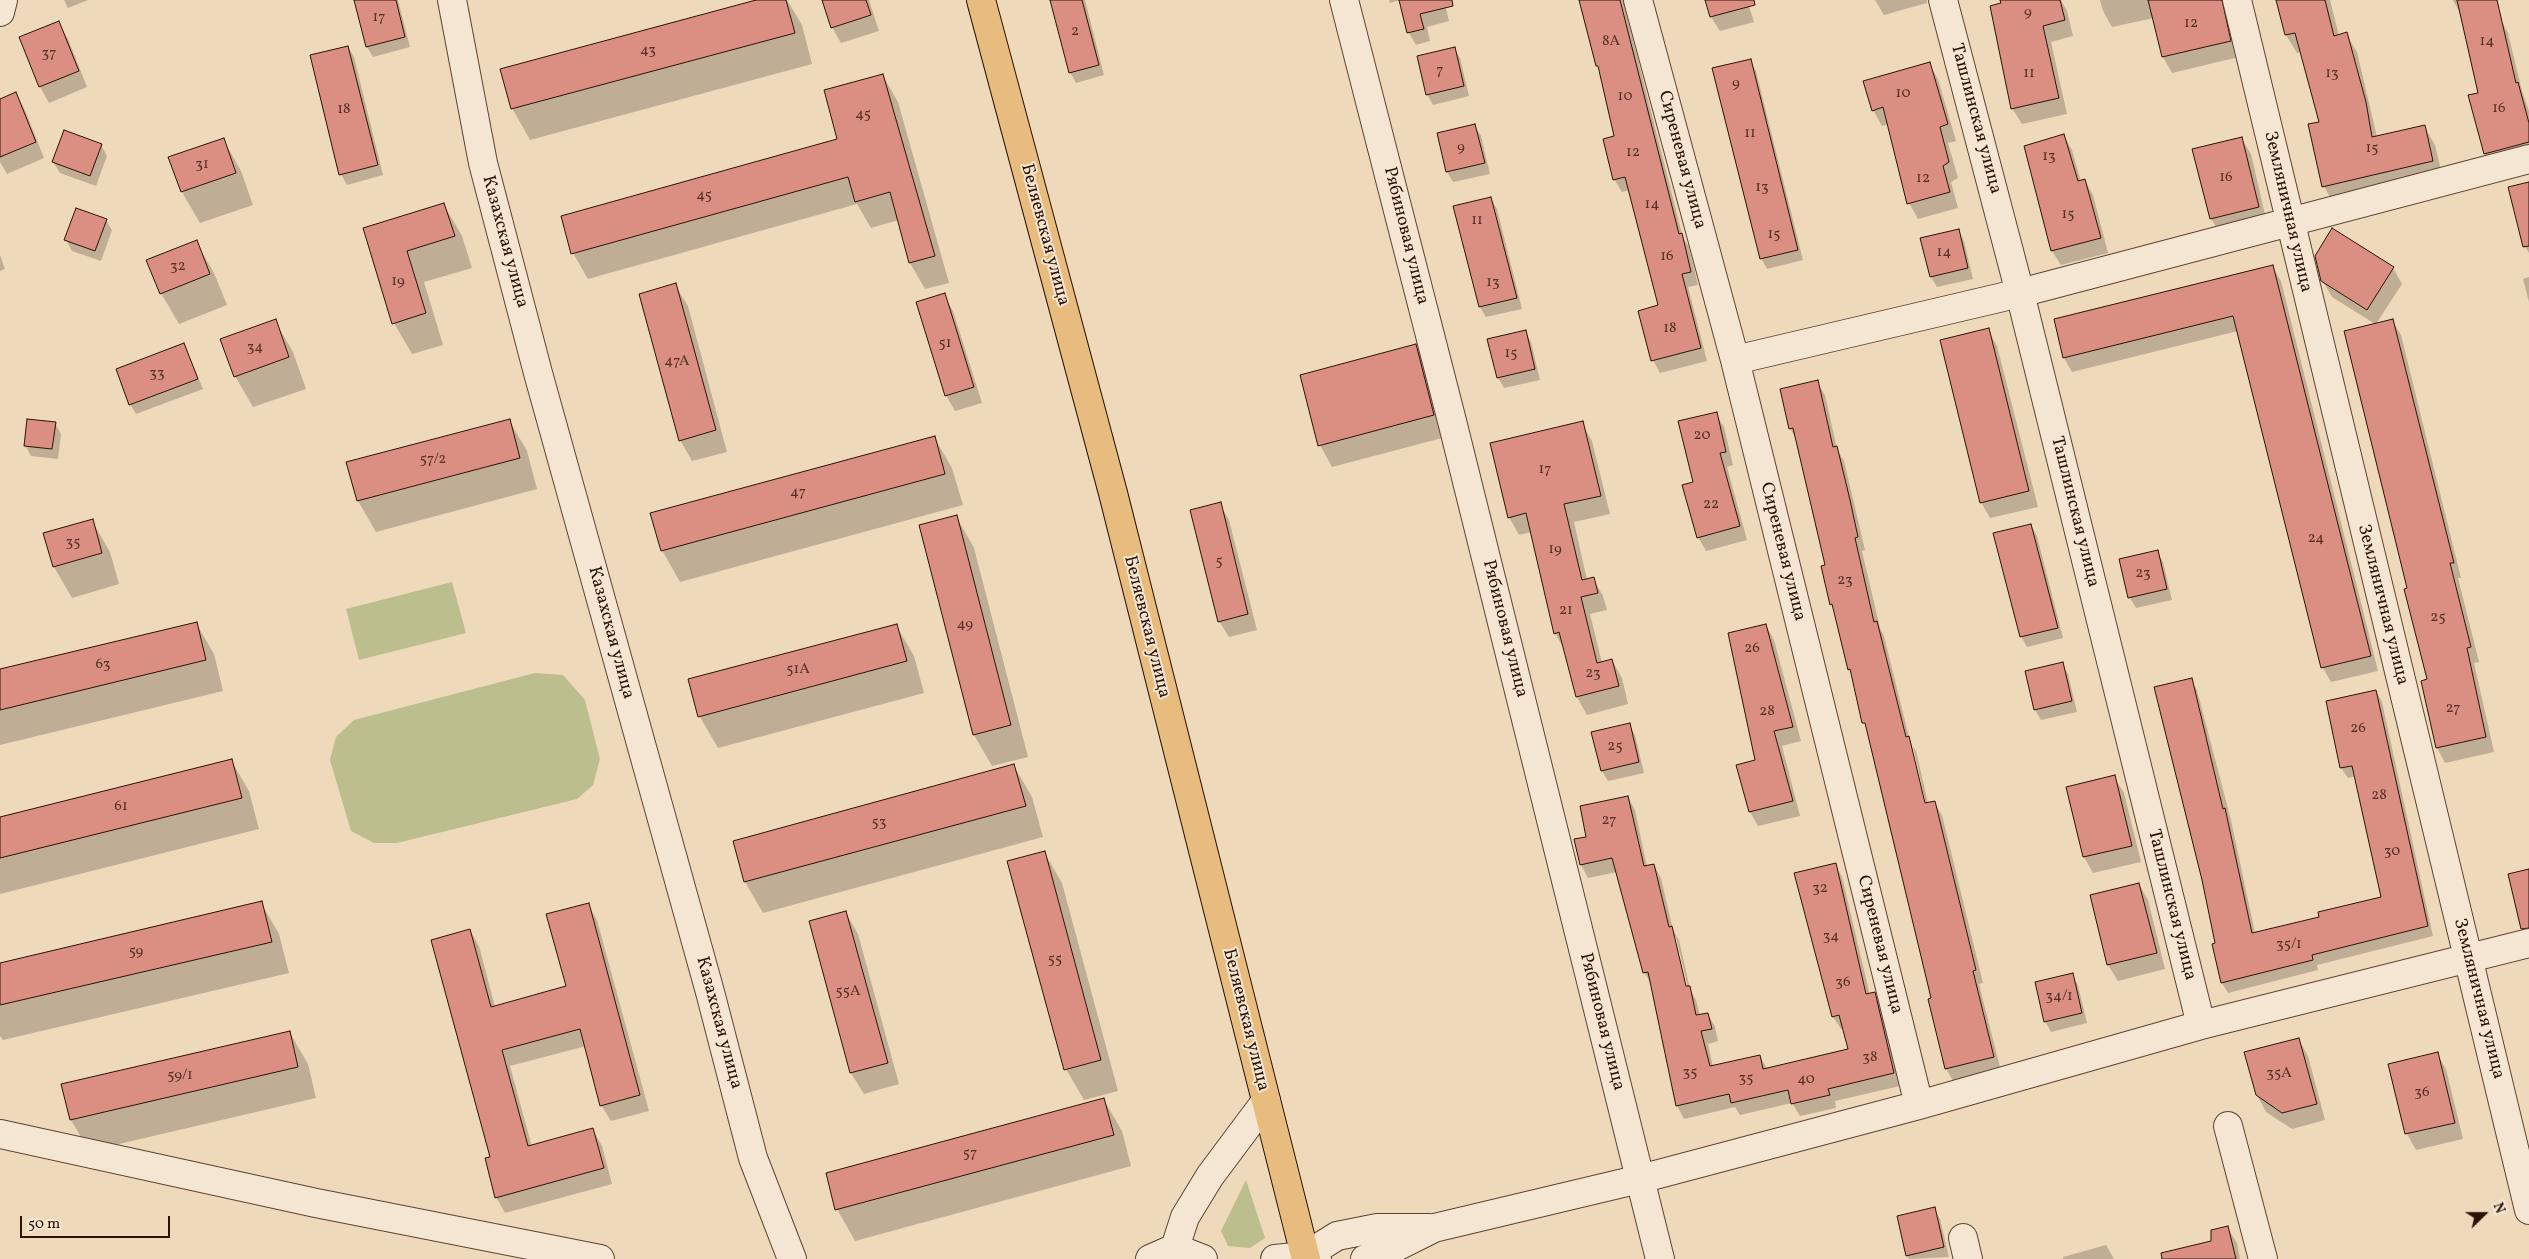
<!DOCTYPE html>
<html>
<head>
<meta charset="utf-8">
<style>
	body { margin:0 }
	#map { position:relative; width:2529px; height:1259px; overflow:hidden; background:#efd9bb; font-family:Vollkorn,serif }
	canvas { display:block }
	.north { position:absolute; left:2459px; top:1189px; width:50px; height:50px; -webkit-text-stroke:4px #f5e6d3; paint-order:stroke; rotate:68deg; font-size:14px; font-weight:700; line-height:20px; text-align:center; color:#2a1304 }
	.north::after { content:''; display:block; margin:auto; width:18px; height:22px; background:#2a1304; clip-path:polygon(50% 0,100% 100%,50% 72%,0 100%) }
	.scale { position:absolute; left:20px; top:1216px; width:150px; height:22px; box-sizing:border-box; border:2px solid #2a1304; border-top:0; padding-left:6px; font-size:15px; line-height:18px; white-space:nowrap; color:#2a1304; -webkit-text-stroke:4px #f5e6d3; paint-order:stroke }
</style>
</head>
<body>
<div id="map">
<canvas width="2529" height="1259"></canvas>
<div class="north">N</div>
<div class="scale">50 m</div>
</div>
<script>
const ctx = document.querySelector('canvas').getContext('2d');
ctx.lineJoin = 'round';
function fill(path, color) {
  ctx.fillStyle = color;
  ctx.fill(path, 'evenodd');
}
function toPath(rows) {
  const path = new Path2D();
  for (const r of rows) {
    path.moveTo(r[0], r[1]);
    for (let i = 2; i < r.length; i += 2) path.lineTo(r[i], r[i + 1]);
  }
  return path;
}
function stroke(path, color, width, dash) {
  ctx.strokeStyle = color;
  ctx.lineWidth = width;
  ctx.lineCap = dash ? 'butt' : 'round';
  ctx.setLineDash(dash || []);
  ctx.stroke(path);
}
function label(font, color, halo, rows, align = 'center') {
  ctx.font = font + ' Vollkorn,serif';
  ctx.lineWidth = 4;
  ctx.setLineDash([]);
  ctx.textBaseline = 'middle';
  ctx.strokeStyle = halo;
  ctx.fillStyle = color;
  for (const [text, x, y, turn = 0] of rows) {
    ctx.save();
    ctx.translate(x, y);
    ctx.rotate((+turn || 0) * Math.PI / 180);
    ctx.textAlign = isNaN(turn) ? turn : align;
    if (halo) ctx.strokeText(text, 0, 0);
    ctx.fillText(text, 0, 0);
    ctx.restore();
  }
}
fill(toPath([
	[452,582,466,633,359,660,346,609],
	[535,673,563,675,585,700,600,759,593,785,577,799,397,843,374,843,351,831,330,760,336,737,354,720],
	[1246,1180,1265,1238,1250,1248,1228,1246,1221,1231]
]), '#bcbe8e');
fill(toPath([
	[64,0,88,0,68,8],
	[355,0,398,0,410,47,373,57,367,47],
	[760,0,787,0,802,25,812,64,530,140,512,108],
	[823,0,869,0,879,31,841,43,832,27],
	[1051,0,1085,0,1104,75,1076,83,1070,72],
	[1389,0,1444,0,1449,21,1427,27,1430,41,1416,45,1409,33,1400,0,1390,3],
	[1581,0,1623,0,1683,238,1689,247,1698,285,1688,287,1707,361,1660,373,1653,360,1660,306,1630,190,1622,192,1614,179,1616,137],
	[1707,0,1747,0,1754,22,1720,31,1711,17],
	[1875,0,1927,0,1927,3,1884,15],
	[2002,0,2061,0,2067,11,2073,36,2051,42,2067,114,2022,124,2012,108],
	[2100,0,2226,0,2239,57,2172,73,2163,57,2154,18,2112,27,2103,11],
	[2278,0,2330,0,2339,36,2346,34,2357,52,2377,137,2424,126,2435,145,2443,179,2334,205,2324,186,2320,122,2301,52,2297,53,2286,35],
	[2453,0,2496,0,2501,20,2508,33,2522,91,2529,111,2529,157,2492,167,2485,154,2480,94,2461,15],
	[58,23,68,39,87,87,49,103,40,87,20,38],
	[348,47,354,57,383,175,347,185,341,174],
	[1454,48,1460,58,1469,96,1433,105,1427,94],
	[1750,61,1756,71,1803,260,1767,269,1761,258],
	[1929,64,1938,79,1956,141,1948,143,1958,178,1951,182,1958,208,1918,219,1909,203,1889,124,1882,126,1873,110],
	[883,76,898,102,949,283,925,289,910,263,899,220,871,228,857,204,588,279,573,253,839,140],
	[16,94,25,110,44,158,7,174,0,162,0,100],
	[1475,126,1481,136,1490,174,1453,182,1447,172,1439,134],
	[2064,136,2072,150,2081,182,2085,181,2093,195,2108,253,2061,265,2052,251,2026,147],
	[2241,138,2251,154,2267,223,2220,234,2211,218],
	[223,139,241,171,253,205,200,223,182,192,170,158],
	[101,145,107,156,96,186,60,173,53,162],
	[2529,183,2529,253,2523,243],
	[1491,199,1497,209,1522,309,1486,317,1480,307,1454,207],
	[444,205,462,236,472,268,424,282,443,345,412,354,394,323,365,229],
	[106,220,112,230,101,261,72,251,66,240],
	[1958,230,1964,241,1973,279,1937,287,1931,277],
	[196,242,214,273,227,305,179,324,161,293],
	[0,255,5,269,0,271],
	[2272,266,2281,281,2378,671,2331,682,2323,668,2238,331,2072,372,2064,358,2055,320],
	[2393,268,2402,284,2376,324,2392,320,2401,335,2461,578,2458,578,2479,662,2474,663,2494,752,2445,763,2437,748,2422,682,2428,680,2409,589,2375,324,2332,297,2322,280],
	[2529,277,2529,302,2523,279],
	[675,285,688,306,727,452,692,461,680,440],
	[944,295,953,311,982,403,955,411,946,395],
	[275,321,293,352,306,389,253,407,235,376],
	[1988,330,1997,346,2038,507,1990,518,1981,502],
	[1525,331,1531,342,1540,380,1504,388,1498,378],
	[184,344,203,389,136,414,130,404],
	[1416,346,1428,367,1446,437,1332,467,1320,445],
	[1817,382,1825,395,1837,449,1844,461,1865,550,1862,551,1880,628,1884,636,1910,741,1916,751,1928,803,1934,802,1942,815,1983,983,1979,984,2001,1071,1954,1082,1946,1069,1929,1000,1932,999,1888,812,1853,676,1849,669,1797,441,1790,428],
	[1909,741,1913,746,1927,809,1925,809],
	[1716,414,1724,427,1733,465,1727,467,1747,540,1706,551,1698,537,1694,483],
	[509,420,527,451,537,489,376,532,358,501],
	[55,423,61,434,58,459,31,456,25,445],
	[1582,423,1592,441,1610,514,1574,522,1587,580,1593,578,1603,596,1607,610,1590,614,1602,663,1612,660,1622,678,1628,704,1587,715,1577,697,1565,651,1555,633,1532,532,1519,535,1509,517],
	[934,437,952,468,963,505,680,582,662,550],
	[1220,504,1229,520,1257,630,1229,637,1219,621],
	[956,516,974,548,1028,757,992,766,974,735],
	[92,521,110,552,119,584,72,598,54,567,44,534],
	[2031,525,2037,536,2063,638,2027,647,2021,636],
	[2157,551,2163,562,2172,600,2136,608,2130,598,2121,560],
	[196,623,214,654,223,691,0,745,0,671],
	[896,625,914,656,924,693,718,748,700,717,690,680],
	[1766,625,1774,640,1801,741,1782,746,1800,816,1758,826,1750,812,1738,766,1757,761],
	[2062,663,2068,674,2077,712,2041,720,2035,710],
	[2191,680,2197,690,2231,820,2255,933,2320,918,2383,898,2356,776,2348,778,2341,768,2327,702,2376,691,2382,702,2433,936,2317,965,2318,970,2228,993,2222,983,2213,945,2216,944],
	[1629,724,1635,735,1644,773,1608,781,1602,771],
	[231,760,249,791,259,829,0,894,0,818],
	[1014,766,1032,797,1043,837,763,913,745,882,734,842],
	[2114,777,2124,793,2141,862,2093,873,2084,857,2067,788],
	[1628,797,1635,810,1647,867,1654,865,1661,878,1673,930,1679,940,1690,989,1696,1000,1700,1016,1708,1014,1715,1027,1718,1041,1708,1044,1713,1067,1760,1056,1767,1069,1849,1050,1844,1028,1841,1029,1833,1017,1835,864,1842,877,1870,995,1874,994,1882,1006,1900,1086,1835,1101,1836,1108,1800,1116,1792,1103,1740,1115,1735,1107,1684,1119,1677,1106,1652,985,1644,972,1617,872,1588,878,1581,865,1576,840,1588,838],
	[1672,932,1676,937,1689,992,1686,993],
	[1044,852,1062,883,1118,1091,1084,1100,1066,1069],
	[2139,884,2148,900,2165,969,2118,981,2108,965,2092,896],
	[261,903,279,934,289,973,3,1040,0,1036,0,964],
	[588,904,597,920,649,1111,611,1121,601,1105,586,1046,510,1066,532,1147,593,1130,602,1146,612,1184,505,1213,496,1197,491,1158,470,930,479,946,495,1007,568,987],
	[846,913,858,934,899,1084,864,1094,851,1073],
	[2072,975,2078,985,2087,1023,2051,1032,2045,1021],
	[290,1033,308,1064,316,1098,89,1151,71,1120,63,1085],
	[2299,1040,2308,1056,2325,1120,2292,1129,2266,1112,2257,1095],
	[2437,1054,2446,1069,2463,1139,2416,1150,2407,1134,2390,1065],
	[1104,1100,1122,1131,1131,1166,855,1241,837,1209],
	[1934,1209,1940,1219,1949,1257,1909,1259,1907,1255],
	[2227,1227,2237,1243,2240,1259,2187,1259,2212,1242],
	[2106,1245,2114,1259,2063,1259,2063,1257]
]), '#0003');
const building = toPath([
	[354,0,396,0,405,37,366,47,354,0],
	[756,0,786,0,795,33,511,109,500,69,756,0],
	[822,0,866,0,871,15,831,28,822,0],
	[1050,0,1082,0,1099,65,1069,73,1050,0],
	[1399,0,1452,0,1453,6,1420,14,1424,29,1407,33,1399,0],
	[1579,0,1620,0,1679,234,1682,233,1691,272,1682,274,1701,348,1651,361,1638,311,1658,305,1625,177,1613,180,1603,139,1614,136,1598,66,1596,66,1579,0],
	[1705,0,1754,0,1755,5,1710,17,1705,0],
	[2000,0,2060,0,2065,20,2043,26,2059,98,2011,109,1990,6,2001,3,2000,0],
	[2148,0,2222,0,2231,41,2162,57,2148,0],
	[2276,0,2325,0,2334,36,2347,32,2366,102,2372,137,2425,125,2433,161,2322,187,2308,124,2319,122,2295,33,2285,35,2276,0],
	[2457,0,2497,0,2516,83,2518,82,2529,123,2529,142,2484,154,2468,95,2478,93,2457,0],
	[59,21,79,71,39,87,19,37,59,21],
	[348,46,378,165,339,175,310,55,348,46],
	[1455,47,1464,86,1426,95,1417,56,1455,47],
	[1751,59,1798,250,1760,259,1712,68,1751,59],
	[1930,62,1948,124,1940,127,1949,162,1943,166,1950,192,1907,204,1883,107,1872,111,1863,81,1930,62],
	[883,74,935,256,909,263,890,192,855,202,848,177,571,254,561,216,837,139,824,90,883,74],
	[16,92,36,142,0,157,0,99,16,92],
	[1475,124,1485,163,1446,172,1437,133,1475,124],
	[64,130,102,144,90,176,52,162,64,130],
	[2064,134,2078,181,2085,179,2101,238,2051,251,2024,146,2064,134],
	[2242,137,2259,207,2210,219,2192,149,2242,137],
	[224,138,236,173,181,192,168,157,224,138],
	[2529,182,2529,246,2523,247,2508,187,2529,182],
	[1491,197,1517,298,1479,307,1453,206,1491,197],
	[444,203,455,236,407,251,426,313,392,324,363,228,444,203],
	[76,208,107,219,95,251,64,240,76,208],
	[2332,228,2394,267,2367,310,2321,281,2315,256,2332,228],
	[1959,229,1968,268,1930,277,1920,238,1959,229],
	[197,240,210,274,160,294,146,260,197,240],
	[2273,265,2371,656,2321,668,2233,316,2063,358,2054,319,2273,265],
	[676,283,716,430,679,441,639,294,676,283],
	[945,293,974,387,945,396,916,302,945,293],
	[276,319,289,357,234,377,220,339,276,319],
	[2393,319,2454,563,2450,563,2471,647,2467,648,2486,737,2436,748,2421,681,2427,679,2404,589,2407,588,2344,331,2393,319],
	[1989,328,2029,491,1980,503,1940,340,1989,328],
	[1526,330,1535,369,1497,378,1487,339,1526,330],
	[184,343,198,379,129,405,116,369,184,343],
	[1416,344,1434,415,1318,446,1300,375,1416,344],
	[1818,380,1833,447,1837,446,1850,500,1858,537,1855,538,1874,622,1877,621,1906,737,1909,736,1925,803,1935,801,1976,970,1973,971,1994,1057,1945,1069,1928,999,1931,998,1865,723,1862,723,1850,669,1848,670,1832,604,1830,605,1821,566,1825,565,1793,428,1789,429,1780,389,1818,380],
	[1717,412,1726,452,1720,453,1740,526,1697,538,1682,485,1693,482,1678,421,1717,412],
	[27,419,56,422,52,449,24,446,27,419],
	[510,419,520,458,357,501,346,462,510,419],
	[1583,421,1601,496,1564,504,1582,580,1594,577,1598,593,1581,597,1597,663,1612,659,1619,686,1576,697,1559,632,1554,634,1526,513,1508,518,1490,443,1583,421],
	[935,436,945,474,661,551,650,513,935,436],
	[1221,502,1248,614,1218,622,1190,510,1221,502],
	[957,515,1011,725,973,735,919,525,957,515],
	[93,519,102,553,53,567,43,533,93,519],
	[2031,524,2058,628,2020,637,1993,533,2031,524],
	[2158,550,2167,589,2128,598,2119,559,2158,550],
	[197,622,206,660,0,710,0,669,197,622],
	[897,624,907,661,698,717,688,679,897,624],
	[1766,624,1793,727,1774,731,1793,801,1749,812,1736,765,1755,760,1728,633,1766,624],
	[2063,662,2072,701,2034,710,2025,671,2063,662],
	[2192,678,2223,809,2225,808,2252,933,2319,917,2318,912,2381,897,2352,766,2340,768,2326,701,2376,690,2428,926,2312,955,2313,960,2221,983,2212,944,2215,943,2202,880,2154,687,2192,678],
	[1630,723,1639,762,1601,771,1591,732,1630,723],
	[232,759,242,798,0,858,0,817,232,759],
	[1014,764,1026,806,744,882,733,841,1014,764],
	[2115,775,2132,846,2083,857,2066,787,2115,775],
	[1628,796,1644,866,1654,864,1669,927,1672,926,1686,986,1690,986,1696,1015,1708,1013,1712,1029,1701,1031,1710,1066,1760,1055,1763,1069,1848,1049,1839,1015,1832,1017,1794,873,1836,863,1866,994,1875,992,1894,1073,1828,1089,1830,1095,1791,1104,1788,1090,1731,1103,1729,1094,1676,1106,1648,972,1643,973,1612,858,1580,865,1574,839,1586,837,1580,806,1628,796],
	[1045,851,1101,1060,1064,1070,1007,861,1045,851],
	[2529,869,2529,928,2521,929,2508,874,2529,869],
	[2139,883,2157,953,2107,965,2090,895,2139,883],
	[262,901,272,942,0,1005,0,963,262,901],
	[589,903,640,1095,600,1106,580,1029,502,1050,528,1146,593,1128,604,1168,495,1198,485,1158,490,1157,431,940,470,929,491,1007,566,986,546,914,589,903],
	[846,911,888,1063,850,1073,809,921,846,911],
	[2073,973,2082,1013,2044,1022,2035,982,2073,973],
	[290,1031,298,1067,70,1120,61,1084,290,1031],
	[2299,1038,2317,1104,2282,1113,2256,1095,2244,1052,2299,1038],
	[2438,1052,2455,1123,2405,1134,2388,1064,2438,1052],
	[1104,1098,1114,1135,835,1210,826,1173,1104,1098],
	[1935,1207,1944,1247,1906,1256,1897,1216,1935,1207],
	[2228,1226,2236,1259,2162,1259,2161,1253,2211,1241,2211,1230,2228,1226]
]);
fill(building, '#db8f83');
stroke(building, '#2a1304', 1);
const minor = toPath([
	[452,0,483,163,538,373,710,992,753,1158,792,1259],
	[1344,0,1452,421,1660,1259],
	[1638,0,1735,360,1919,1105],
	[1943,0,2020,293,2201,1025],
	[2237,0,2529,1210],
	[0,12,3,0],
	[1735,360,2020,293,2529,159],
	[2228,1126,2263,1259],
	[0,1134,316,1203,600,1259],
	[1963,1238,1968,1259],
	[1175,1248,1185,1217,1210,1176,1266,1101],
	[1305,1256,1337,1236,1377,1228,1429,1228],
	[1150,1259,1175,1248,1203,1259],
	[1275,1259,1305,1256,1317,1259],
	[1365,1259,1384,1253,1434,1228,1640,1179,1919,1105,2201,1025,2529,943]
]);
const major = toPath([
	[981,0,1113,493,1306,1259]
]);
stroke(minor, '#5b4432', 30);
stroke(major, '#2a1304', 30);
stroke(minor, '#f5e6d3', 28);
stroke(major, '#e8bc7e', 28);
label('15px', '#563224', null, [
	["9",2028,13],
	["17",379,18],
	["12",2191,24],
	["2",1075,32],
	["8А",1611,42],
	["14",2487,42],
	["43",648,51],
	["37",49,54],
	["7",1440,71],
	["11",2029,74],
	["13",2332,74],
	["9",1736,84],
	["10",1903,94],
	["10",1625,97],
	["16",2499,109],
	["18",344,110],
	["45",863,115],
	["11",1750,134],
	["9",1461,148],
	["15",2372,149],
	["12",1633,153],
	["13",2049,157],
	["31",202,165],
	["16",2226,178],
	["12",1923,179],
	["13",1762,188],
	["45",704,196],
	["14",1652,205],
	["15",2068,215],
	["11",1477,221],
	["15",1774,235],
	["14",1944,253],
	["16",1667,257],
	["32",178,267],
	["19",398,282],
	["13",1493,283],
	["18",1670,329],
	["51",945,344],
	["34",255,348],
	["15",1511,354],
	["47А",677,362],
	["33",157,374],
	["20",1702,436],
	["57/2",433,460],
	["17",1545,470],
	["47",798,493],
	["22",1711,505],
	["24",2316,539],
	["35",73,543],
	["19",1555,550],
	["5",1219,562],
	["23",2143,574],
	["23",1845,581],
	["21",1566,611],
	["25",2438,618],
	["49",965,625],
	["26",1752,649],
	["63",103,665],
	["51А",798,670],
	["23",1593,674],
	["27",2453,709],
	["28",1767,712],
	["26",2358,729],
	["25",1615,747],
	["28",2379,796],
	["61",121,807],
	["27",1609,821],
	["53",879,823],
	["30",2392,852],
	["32",1820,889],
	["34",1831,937],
	["35/1",2289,945],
	["59",136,952],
	["55",1055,960],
	["36",1843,983],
	["55А",848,992],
	["34/1",2059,997],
	["38",1870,1058],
	["35",1690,1073],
	["35А",2279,1074],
	["59/1",180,1076],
	["35",1746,1079],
	["40",1806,1080],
	["36",2422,1093],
	["57",970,1154]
]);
label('18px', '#2a1304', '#f5e6d3', [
	["Ташлинская улица",1975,119,75],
	["Сиреневая улица",1681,160,75],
	["Земляничная улица",2287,212,77],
	["Беляевская улица",1044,235,75],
	["Рябиновая улица",1405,236,76],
	["Казахская улица",504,242,75],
	["Ташлинская улица",2074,512,76],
	["Сиреневая улица",1782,552,76],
	["Земляничная улица",2382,605,76],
	["Беляевская улица",1146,627,76],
	["Рябиновая улица",1504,629,76],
	["Казахская улица",610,633,75],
	["Ташлинская улица",2171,905,76],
	["Сиреневая улица",1879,945,76],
	["Земляничная улица",2478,999,76],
	["Беляевская улица",1245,1020,76],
	["Рябиновая улица",1601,1022,76],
	["Казахская улица",718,1023,75]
]);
</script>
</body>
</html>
